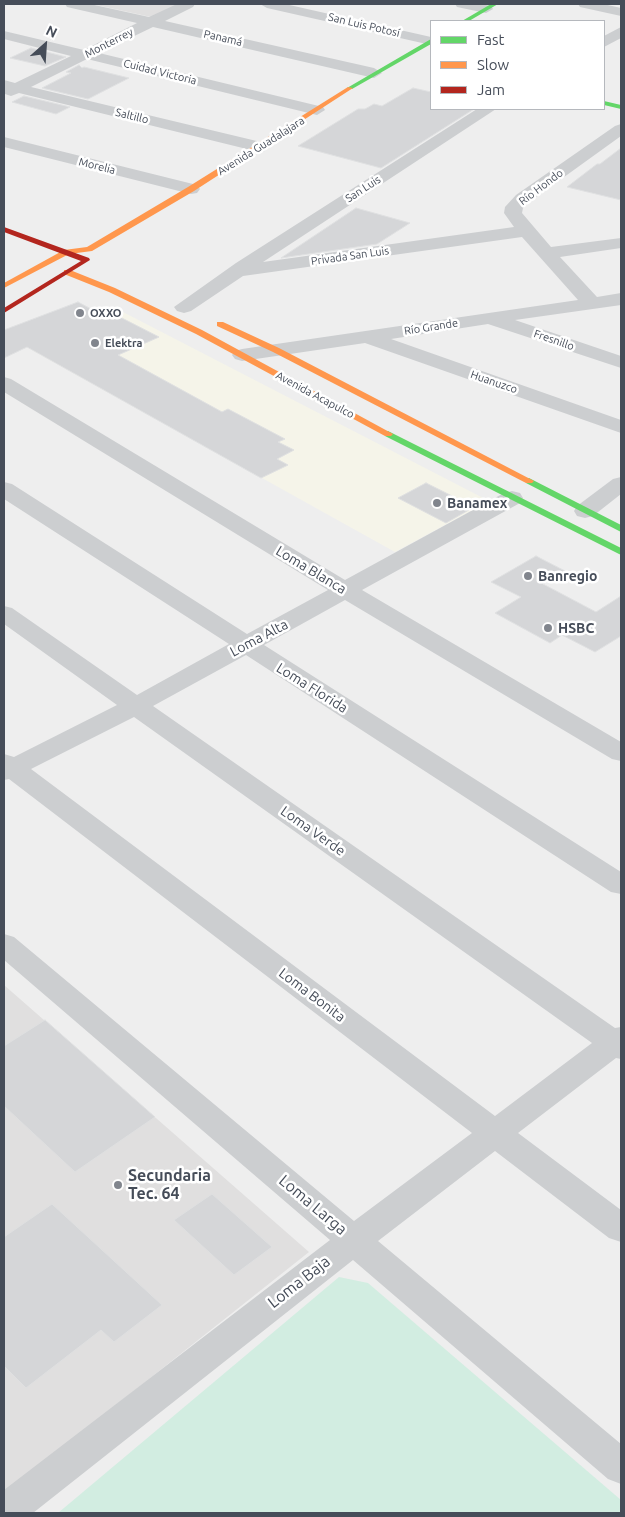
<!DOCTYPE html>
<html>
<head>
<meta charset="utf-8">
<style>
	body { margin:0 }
	#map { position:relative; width:625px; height:1517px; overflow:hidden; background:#eee; font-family:Ubuntu,sans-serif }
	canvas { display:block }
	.frame { position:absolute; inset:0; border:5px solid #464d59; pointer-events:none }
	.legend { position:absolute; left:430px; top:20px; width:175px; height:90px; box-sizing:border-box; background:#fff; border:1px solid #b5b8bd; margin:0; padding:6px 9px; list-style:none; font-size:15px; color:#464d59 }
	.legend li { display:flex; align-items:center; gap:10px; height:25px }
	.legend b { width:25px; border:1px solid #b5b8bd }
	.north { position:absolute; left:20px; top:20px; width:50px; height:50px; -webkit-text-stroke:4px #fff; paint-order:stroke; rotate:26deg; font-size:14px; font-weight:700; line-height:20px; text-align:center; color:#464d59 }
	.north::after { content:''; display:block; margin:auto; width:18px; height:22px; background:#464d59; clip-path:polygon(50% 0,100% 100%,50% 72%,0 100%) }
</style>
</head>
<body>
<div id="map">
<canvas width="625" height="1517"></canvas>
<div class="frame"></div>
<ul class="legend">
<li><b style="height:6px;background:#63d668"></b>Fast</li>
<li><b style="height:6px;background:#ff974d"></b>Slow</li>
<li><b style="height:6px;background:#b3261e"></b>Jam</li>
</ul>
<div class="north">N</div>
</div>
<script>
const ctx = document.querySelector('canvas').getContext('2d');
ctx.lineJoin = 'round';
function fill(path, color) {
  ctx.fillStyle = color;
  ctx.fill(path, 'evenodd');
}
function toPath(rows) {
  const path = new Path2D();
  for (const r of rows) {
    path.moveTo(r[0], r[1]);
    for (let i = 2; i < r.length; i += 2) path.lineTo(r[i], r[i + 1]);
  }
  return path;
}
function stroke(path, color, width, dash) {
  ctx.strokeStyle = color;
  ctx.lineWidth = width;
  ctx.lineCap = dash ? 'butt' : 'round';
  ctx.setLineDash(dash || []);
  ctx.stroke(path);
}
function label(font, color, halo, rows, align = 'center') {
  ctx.font = font + ' Ubuntu,sans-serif';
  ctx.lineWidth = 5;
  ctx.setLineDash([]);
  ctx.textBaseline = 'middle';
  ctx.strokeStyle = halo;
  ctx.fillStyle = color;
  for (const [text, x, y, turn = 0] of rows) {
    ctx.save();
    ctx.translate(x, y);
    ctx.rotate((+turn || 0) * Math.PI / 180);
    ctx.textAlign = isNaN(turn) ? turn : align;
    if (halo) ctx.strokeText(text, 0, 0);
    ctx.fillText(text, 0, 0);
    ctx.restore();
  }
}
fill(toPath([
	[121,311,489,501,395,552,30,349]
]), '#f5f4e9');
fill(toPath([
	[92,4,180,4,151,17],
	[4,985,309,1252,4,1494]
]), '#e0dfdf');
fill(toPath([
	[339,1277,368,1283,621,1500,621,1513,58,1513]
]), '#d2ede1');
const building = toPath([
	[31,48,66,57,45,66,10,58,31,48],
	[79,65,82,68,84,67,129,78,88,99,42,88,71,73,66,72,79,65],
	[413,88,431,92,431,109,474,109,381,168,298,146,358,109,365,109,374,104,382,106,413,88],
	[24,96,70,107,56,114,12,102,24,96],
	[621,148,621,200,567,187,597,164,600,164,621,148],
	[356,208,410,223,377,244,281,258,356,208],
	[78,302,106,317,114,314,159,337,118,355,222,412,228,409,285,439,278,442,294,450,277,459,288,465,261,478,27,347,4,358,4,330,78,302],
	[426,483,474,507,446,523,398,498,426,483],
	[536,556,565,571,543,584,596,612,621,596,621,636,595,652,562,635,550,643,495,613,521,597,491,582,536,556],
	[45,1020,155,1117,75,1172,4,1106,4,1046,45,1020],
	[212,1194,272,1247,234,1275,174,1220,212,1194],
	[52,1204,162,1305,114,1342,101,1330,26,1388,4,1366,4,1237,52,1204]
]);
fill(building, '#d5d6d8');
stroke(building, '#dfe0e1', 1);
fill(toPath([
	[65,4,90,4,149,17,177,4,195,4,193,7,165,21,374,68,382,73,374,78,153,27,99,53,323,107,325,110,317,115,87,59,31,87,265,143,267,147,265,151,259,152,19,93,11,96,5,94,4,80,15,83,71,56,4,39,4,31,84,50,137,23,67,7,65,4],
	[260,4,285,4,431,37,431,45,267,8,260,4],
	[455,4,481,4,491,6,493,9,486,13,457,7,455,4],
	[578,4,603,4,621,8,621,16,580,7,578,4],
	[621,27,621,38,604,47,604,36,621,27],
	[477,109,496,109,263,262,514,227,504,213,505,207,516,195,615,126,621,124,621,136,528,203,523,208,522,213,551,247,621,238,621,248,560,257,597,297,621,293,621,305,515,320,621,356,621,368,488,324,391,339,621,420,621,433,365,343,242,361,235,359,232,355,235,351,242,349,578,300,522,237,243,276,191,311,184,313,177,311,174,307,236,263,477,109],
	[4,137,197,185,200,189,197,193,191,194,4,147,4,137],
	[4,377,11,379,345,580,504,493,512,491,520,493,523,498,520,503,362,590,621,742,621,761,612,759,345,600,264,645,621,872,621,894,611,892,246,655,153,706,615,1028,621,1027,621,1059,616,1058,518,1133,621,1210,621,1242,609,1238,495,1151,378,1241,621,1444,621,1484,608,1479,353,1260,33,1513,4,1513,4,1490,330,1240,4,960,4,934,14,937,354,1221,472,1133,9,779,4,780,4,754,14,757,117,705,4,624,4,606,12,608,137,695,229,644,4,499,4,482,12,484,247,634,328,590,4,392,4,377],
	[134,717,592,1043,495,1116,31,769,134,717],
	[621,477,621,494,593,516,585,518,577,516,574,511,577,506,613,479,621,477]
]), '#ccced0');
fill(toPath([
	[491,4,498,4,469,21,462,21,491,4],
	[431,39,431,44,352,89,347,88,431,39],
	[604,101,621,105,621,109,604,105,604,101],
	[388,431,621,548,621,555,385,436,385,432,388,431],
	[529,478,621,525,621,532,526,483,526,479,529,478]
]), '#63d668');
fill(toPath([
	[348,87,353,88,194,191,92,251,69,254,4,288,4,283,64,250,87,247,188,187,348,87],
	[64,270,70,270,115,288,202,330,393,434,391,436,385,436,196,334,109,292,64,274,64,270],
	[217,322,223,322,279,348,534,481,532,483,526,483,273,352,217,326,217,322]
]), '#ff974d');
fill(toPath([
	[4,227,89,258,90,260,4,313,4,308,81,261,4,232,4,227]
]), '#b3261e');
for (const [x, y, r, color] of [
	[80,313,5,"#81858d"],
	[95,343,5,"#81858d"],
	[437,503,5,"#81858d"],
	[528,576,5,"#81858d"],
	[548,628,5,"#81858d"],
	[118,1185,5,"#81858d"]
]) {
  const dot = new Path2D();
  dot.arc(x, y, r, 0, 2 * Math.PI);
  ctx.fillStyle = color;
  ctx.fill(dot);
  stroke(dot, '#fff', 2);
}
label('11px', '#464d59', '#fff', [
	["San Luis Potosí",364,25,13],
	["Panamá",223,38,13],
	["Monterrey",109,43,-27],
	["Cuidad Victoria",160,72,14],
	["Saltillo",132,116,14],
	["Avenida Guadalajara",261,146,-32],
	["Morelia",97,166,14],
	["Río Hondo",541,187,-37],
	["San Luis",363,189,-33],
	["Privada San Luis",350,256,-8],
	["Río Grande",431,327,-9],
	["Fresnillo",554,340,19],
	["Huanuzco",494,382,19],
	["Avenida Acapulco",315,395,28]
]);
label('bold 11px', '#464d59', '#fff', [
	["OXXO",90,313],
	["Elektra",105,343]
], 'left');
label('bold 14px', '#464d59', '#fff', [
	["Banamex",447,503],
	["Banregio",538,576],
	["HSBC",558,628]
], 'left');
label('14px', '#464d59', '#fff', [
	["Loma Blanca",311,570,31],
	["Loma Alta",259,638,-28],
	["Loma Florida",312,688,32],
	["Loma Verde",313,831,35],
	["Loma Bonita",312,995,37]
]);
label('bold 16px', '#464d59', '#fff', [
	["Secundaria",128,1176],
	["Tec. 64",128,1194]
], 'left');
label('16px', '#464d59', '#fff', [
	["Loma Larga",313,1205,40],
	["Loma Baja",299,1282,-38]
]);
</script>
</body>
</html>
